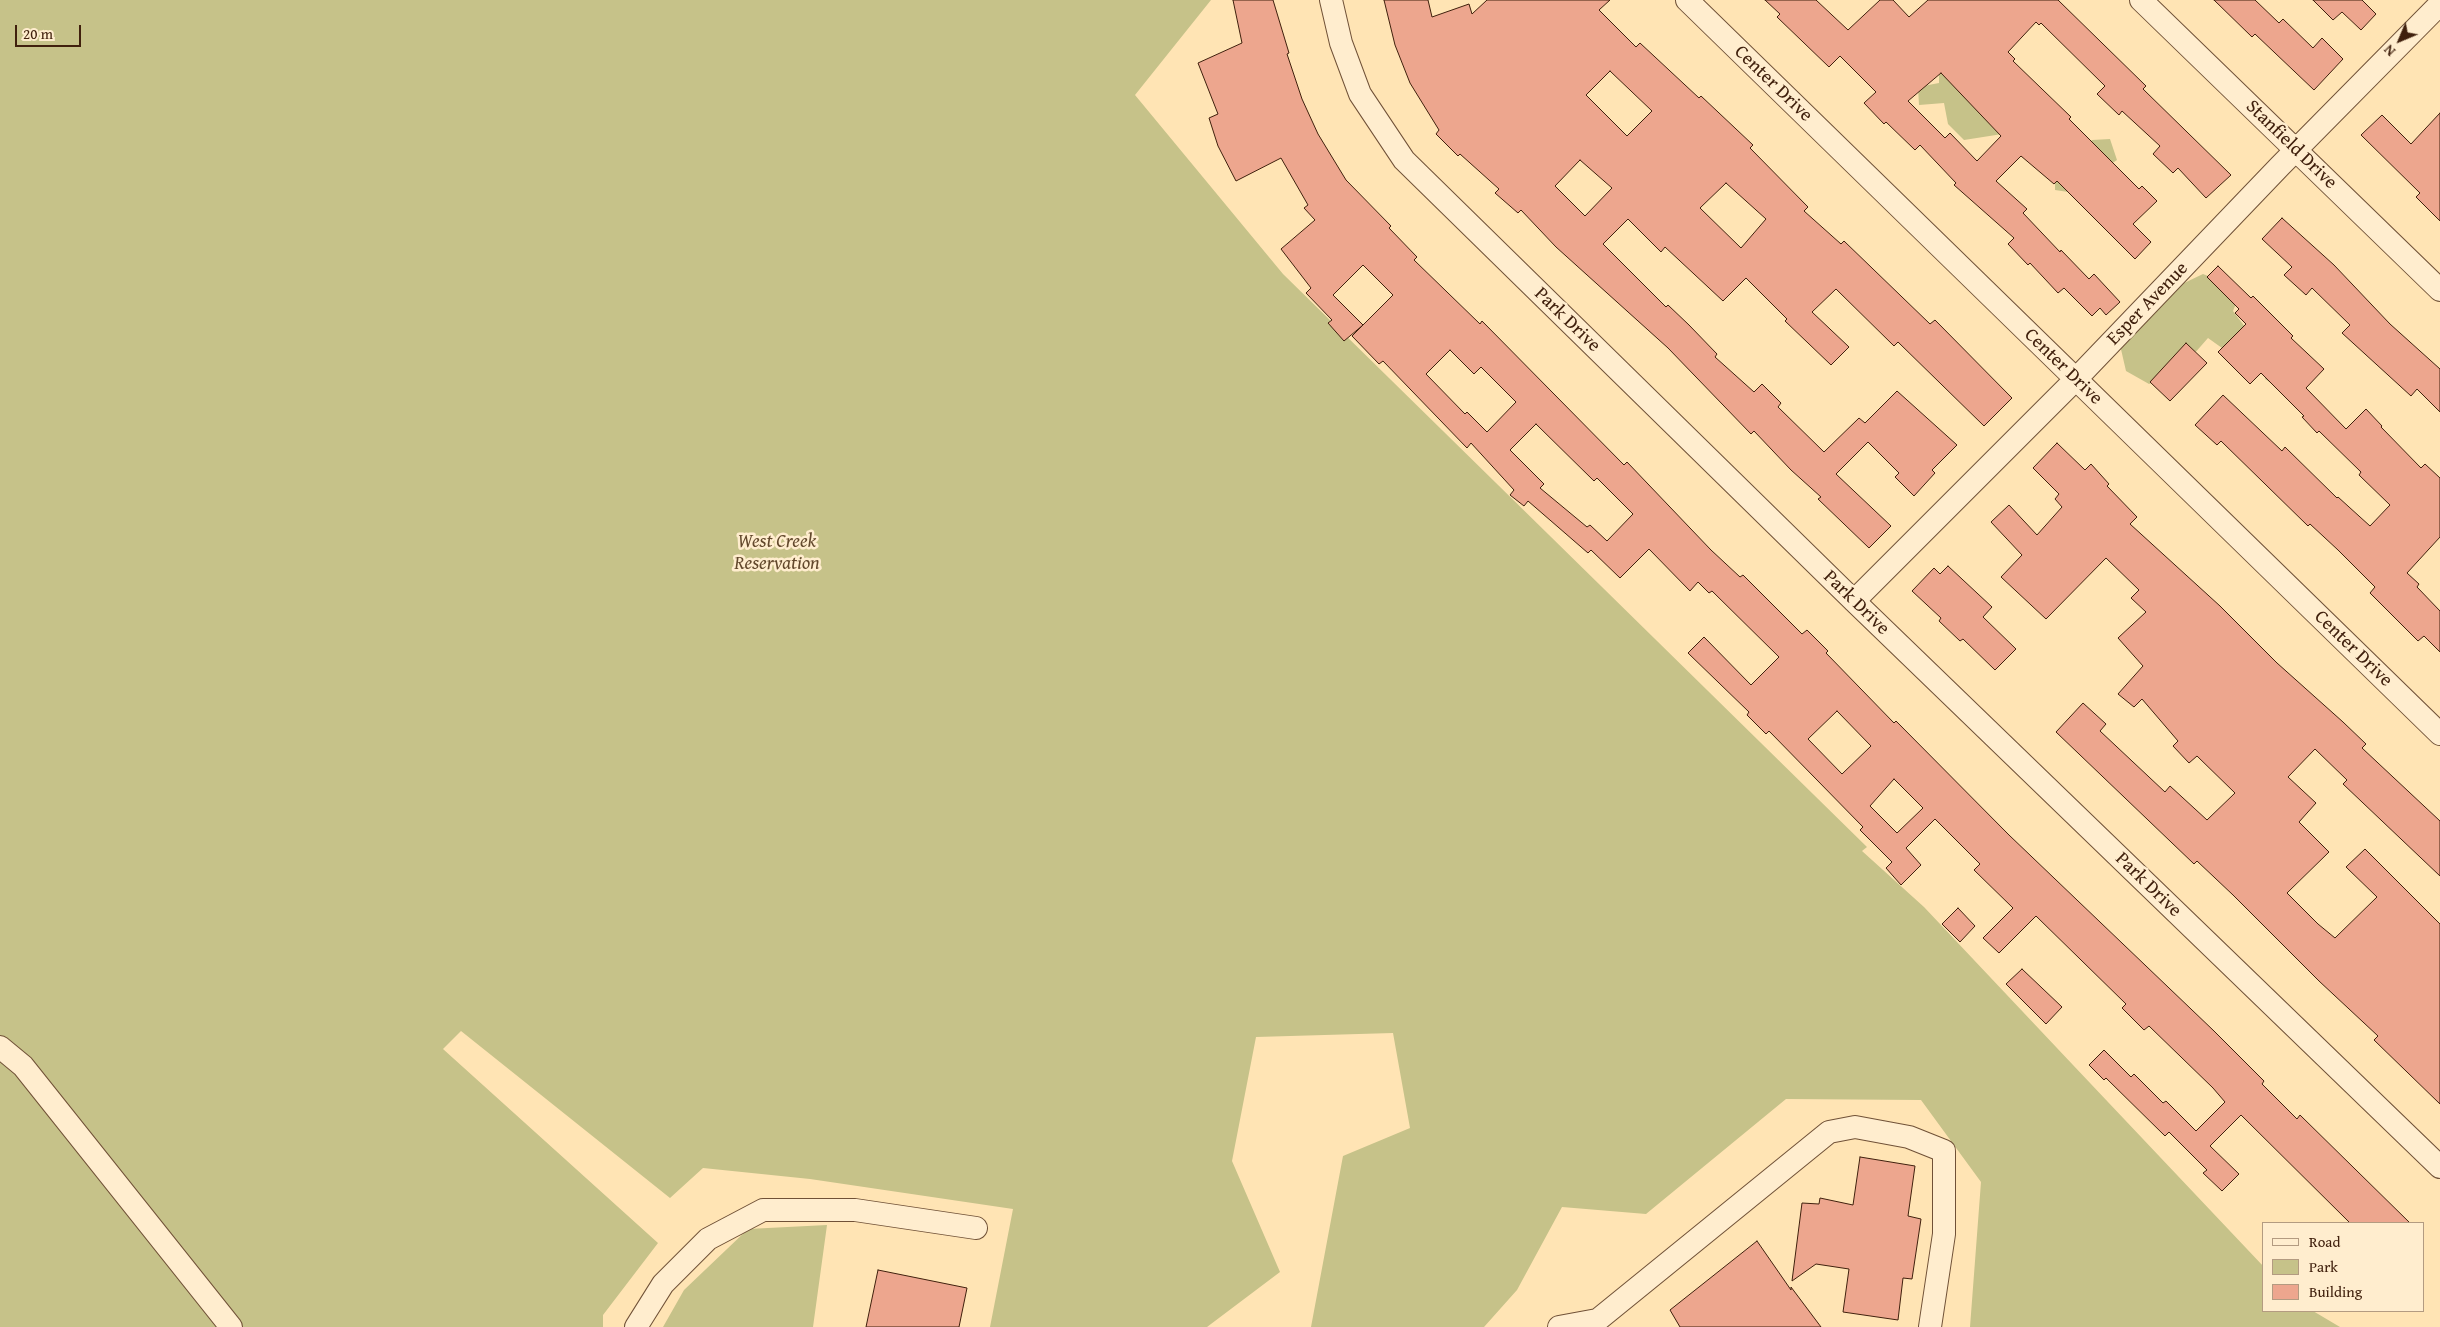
<!DOCTYPE html>
<style>
body{margin:0}
#map{position:relative;width:2440px;height:1327px;overflow:hidden;background:#ffe4b4;font-family:"Gentium Book Plus",serif}
canvas{display:block}
.legend{position:absolute;left:2262px;top:1222px;width:162px;height:90px;box-sizing:border-box;background:#ffedce;border:1px solid #b39b81;margin:0;padding:6px 9px;list-style:none;font-size:15px;color:#40200d}
.legend li{display:flex;align-items:center;gap:10px;height:25px}
.legend b{width:25px;border:1px solid #b39b81}
.north{position:absolute;left:2375px;top:15px;width:50px;height:50px;-webkit-text-stroke:4px #ffedce;paint-order:stroke;rotate:225deg;font-size:14px;font-weight:700;line-height:20px;text-align:center;color:#40200d}
.north::after{content:'';display:block;margin:auto;width:18px;height:22px;background:#40200d;clip-path:polygon(50% 0,100% 100%,50% 72%,0 100%)}
.scale{position:absolute;left:15px;top:25px;width:66px;height:22px;box-sizing:border-box;border:2px solid #40200d;border-top:0;padding-left:6px;font-size:15px;line-height:18px;white-space:nowrap;color:#40200d;-webkit-text-stroke:4px #ffedce;paint-order:stroke}
</style>
<div id="map">
<canvas width="2440" height="1327"></canvas>
<ul class="legend">
<li><b style="height:6px;background:#ffedce"></b>Road</li>
<li><b style="height:14px;background:#c6c289"></b>Park</li>
<li><b style="height:14px;background:#eda68e"></b>Building</li>
</ul>
<div class="north">N</div>
<div class="scale">20 m</div>
</div>
<script>
const c = document.querySelector('canvas').getContext('2d');
c.lineJoin = 'round';
function paint(path, color) {
  c.fillStyle = color;
  c.fill(path, 'evenodd');
}
function shape(rows) {
  const path = new Path2D();
  for (const r of rows) {
    path.moveTo(r[0], r[1]);
    for (let i = 2; i < r.length; i += 2) path.lineTo(r[i], r[i + 1]);
  }
  return path;
}
function stroke(path, color, width, dash) {
  c.strokeStyle = color;
  c.lineWidth = width;
  c.lineCap = dash ? 'butt' : 'round';
  c.setLineDash(dash || []);
  c.stroke(path);
}
function write(font, color, halo, rows, align = 'center') {
  c.font = font + ' "Gentium Book Plus",serif';
  c.lineWidth = 5;
  c.setLineDash([]);
  c.textBaseline = 'middle';
  c.strokeStyle = halo;
  c.fillStyle = color;
  for (const [text, x, y, turn = 0] of rows) {
    c.save();
    c.translate(x, y);
    c.rotate((+turn || 0) * Math.PI / 180);
    c.textAlign = isNaN(turn) ? turn : align;
    if (halo) c.strokeText(text, 0, 0);
    c.fillText(text, 0, 0);
    c.restore();
  }
}
paint(shape([
 [0,0,1211,0,1135,95,1283,274,1867,847,1862,851,1924,907,2073,1065,2264,1267,2264,1311,2313,1311,2340,1327,1970,1327,1981,1182,1921,1100,1786,1099,1646,1214,1562,1207,1517,1290,1484,1327,1311,1327,1343,1156,1410,1128,1393,1033,1256,1037,1232,1161,1280,1272,1207,1327,990,1327,1013,1209,810,1179,703,1168,670,1198,461,1031,443,1049,658,1243,603,1315,603,1327,0,1327],
 [1939,59,2082,157,2092,140,2110,139,2117,160,2096,174,2075,193,2055,190,2055,156,2015,132,1964,140,1948,124,1944,103,1919,105,1918,87,1939,83],
 [2203,274,2230,285,2239,296,2233,311,2248,331,2267,344,2290,346,2300,358,2280,360,2291,375,2293,389,2278,388,2265,379,2266,361,2249,364,2246,348,2232,351,2222,348,2208,338,2179,371,2149,384,2126,371,2120,345,2152,311,2180,285],
 [827,1225,813,1327,663,1327,684,1290,748,1229]
]), '#c6c289');
const building = shape([
 [1233,0,1273,0,1289,53,1287,54,1302,99,1318,134,1346,180,1391,226,1389,228,1417,257,1414,260,1480,324,1482,321,1624,465,1627,462,1711,550,1740,577,1743,575,1802,634,1807,630,1828,651,1826,653,1894,723,1896,721,2009,835,2214,1031,2264,1081,2262,1084,2297,1119,2300,1115,2410,1223,2350,1223,2241,1115,2210,1146,2239,1174,2222,1191,2203,1173,2207,1170,2169,1132,2165,1136,2106,1078,2104,1080,2089,1065,2104,1050,2131,1077,2134,1074,2163,1103,2166,1101,2196,1131,2225,1102,2213,1088,2149,1026,2144,1030,2122,1008,2126,1004,2036,916,1999,953,1983,938,2013,908,1974,870,1980,864,1935,819,1906,848,1921,865,1901,885,1886,868,1892,862,1860,830,1863,827,1769,731,1766,734,1747,715,1749,712,1688,653,1704,637,1751,685,1779,657,1712,591,1709,593,1698,582,1690,591,1649,549,1620,578,1591,550,1588,553,1528,501,1524,506,1510,495,1514,490,1471,443,1467,448,1383,361,1379,364,1352,336,1393,295,1363,265,1333,295,1363,325,1344,341,1328,323,1332,320,1306,293,1311,288,1281,249,1315,220,1304,208,1308,205,1281,158,1236,181,1218,146,1209,118,1218,114,1198,63,1242,43,1233,0],
 [1450,350,1474,374,1481,367,1516,402,1487,432,1467,412,1465,414,1426,374,1450,350],
 [1536,424,1594,481,1597,478,1633,514,1607,541,1590,525,1587,527,1540,488,1544,484,1510,450,1536,424],
 [1837,711,1871,746,1842,774,1808,739,1837,711],
 [1894,779,1923,808,1897,833,1870,806,1894,779],
 [1384,0,1428,0,1432,17,1469,4,1472,14,1487,0,1610,0,1599,10,1636,47,1640,43,1699,98,1701,96,1753,145,1750,148,1808,207,1804,211,1841,244,1844,241,1930,324,1935,320,2012,398,1984,426,1898,342,1894,346,1836,289,1812,312,1849,347,1831,365,1785,321,1787,319,1746,278,1723,301,1665,247,1661,252,1628,219,1603,244,1666,307,1668,305,1689,325,1717,354,1715,357,1754,392,1762,384,1781,403,1778,407,1824,452,1859,418,1865,423,1897,391,1957,445,1932,470,1935,473,1914,496,1895,477,1899,473,1868,442,1836,474,1891,526,1869,548,1818,499,1821,497,1791,470,1754,431,1751,434,1668,348,1556,247,1521,210,1518,213,1495,193,1499,189,1460,154,1458,156,1436,134,1439,130,1410,83,1395,45,1384,0],
 [1610,71,1652,111,1627,136,1586,95,1610,71],
 [1580,160,1612,188,1585,216,1555,186,1580,160],
 [1726,183,1766,219,1741,248,1700,208,1726,183],
 [1765,0,1816,0,1848,30,1880,0,1893,0,1909,17,1928,0,2058,0,2146,86,2143,89,2231,175,2206,198,2178,168,2173,173,2153,154,2160,146,2122,111,2119,115,2097,94,2105,86,2041,23,2039,25,2036,22,2008,52,2015,59,2013,61,2071,117,2069,119,2139,189,2142,186,2157,201,2133,224,2151,242,2135,259,2057,181,2054,184,2021,156,1996,181,2027,209,2023,213,2060,252,2061,250,2089,279,2094,274,2120,302,2106,315,2100,308,2092,316,2064,288,2058,293,2030,263,2028,265,2008,244,2014,238,1954,185,1956,183,1920,145,1915,150,1886,122,1884,124,1864,103,1876,92,1840,56,1829,67,1777,17,1780,14,1765,0],
 [1941,73,2001,136,1977,161,1950,133,1945,138,1908,101,1941,73],
 [2214,0,2255,0,2279,23,2283,19,2313,48,2322,38,2343,59,2314,90,2255,34,2252,37,2214,0],
 [2313,0,2362,0,2376,14,2361,30,2342,12,2333,20,2313,0],
 [2440,113,2440,221,2416,197,2420,193,2361,135,2382,115,2411,144,2440,113],
 [2282,218,2334,265,2390,324,2440,369,2440,412,2417,389,2411,396,2342,333,2350,325,2312,288,2306,295,2284,275,2292,267,2262,239,2282,218],
 [2218,266,2251,298,2253,296,2293,336,2291,338,2324,369,2306,388,2346,429,2366,409,2382,426,2381,427,2421,468,2425,464,2440,478,2440,537,2407,573,2419,584,2417,587,2440,611,2440,652,2424,636,2418,641,2370,593,2375,587,2338,550,2310,524,2308,526,2221,441,2217,445,2195,425,2223,395,2282,451,2285,447,2337,498,2338,497,2370,526,2390,505,2359,475,2361,472,2319,431,2317,433,2302,417,2304,416,2261,373,2250,384,2218,352,2246,324,2235,313,2239,309,2207,277,2218,266],
 [2186,343,2207,363,2170,401,2150,382,2186,343],
 [2057,443,2085,470,2091,464,2109,484,2107,486,2137,517,2130,524,2220,606,2277,663,2343,722,2366,744,2362,748,2440,821,2440,876,2343,784,2347,780,2315,749,2288,777,2316,803,2299,822,2329,852,2287,893,2318,924,2335,938,2377,897,2346,867,2365,849,2440,924,2440,1104,2374,1040,2378,1036,2319,981,2233,895,2197,861,2194,864,2056,732,2083,703,2106,724,2100,731,2165,792,2170,786,2207,820,2235,793,2197,756,2189,763,2173,746,2178,741,2142,699,2134,707,2118,694,2143,666,2118,638,2146,612,2131,598,2139,590,2106,558,2046,619,2001,577,2022,555,1991,522,2009,505,2037,535,2062,507,2055,499,2059,494,2033,468,2057,443],
 [1948,566,1992,607,1983,617,2016,649,1995,670,1963,639,1960,641,1939,621,1941,618,1912,591,1934,568,1940,574,1948,566],
 [1958,908,1975,926,1960,942,1942,924,1958,908],
 [2022,969,2062,1007,2046,1024,2006,984,2022,969],
 [1860,1157,1915,1166,1908,1216,1921,1219,1912,1279,1903,1278,1898,1320,1843,1312,1849,1269,1816,1264,1792,1281,1802,1203,1819,1204,1820,1198,1853,1205,1860,1157],
 [1757,1241,1791,1290,1791,1287,1821,1327,1680,1327,1670,1310,1757,1241],
 [878,1270,967,1288,959,1327,866,1327,878,1270]
]);
paint(building, '#eda68e');
stroke(building, '#40200d', 1);
const minor = shape([
 [1331,0,1341,43,1360,94,1404,160,1854,601,2440,1167],
 [1687,0,2440,734],
 [2141,0,2440,290],
 [1854,601,2076,379,2280,166,2440,4],
 [0,1047,23,1066,231,1327],
 [636,1327,663,1284,708,1239,763,1210,855,1210,976,1228],
 [1559,1327,1597,1320],
 [1589,1327,1829,1132,1855,1127,1909,1137,1944,1151,1944,1234,1930,1327]
]);
stroke(minor, '#705137', 24);
stroke(minor, '#ffedce', 22);
write('19px', '#40200d', '#ffedce', [
 ["Center Drive",1773,84,44],
 ["Stanfield Drive",2291,145,44],
 ["Esper Avenue",2148,304,-46],
 ["Park Drive",1567,320,44],
 ["Center Drive",2063,367,44],
 ["Park Drive",1856,603,44],
 ["Center Drive",2353,649,44],
 ["Park Drive",2148,885,44]
]);
write('italic 19px', '#62482c', '#ffedce', [
 ["West Creek",777,542],
 ["Reservation",777,564]
]);
</script>
